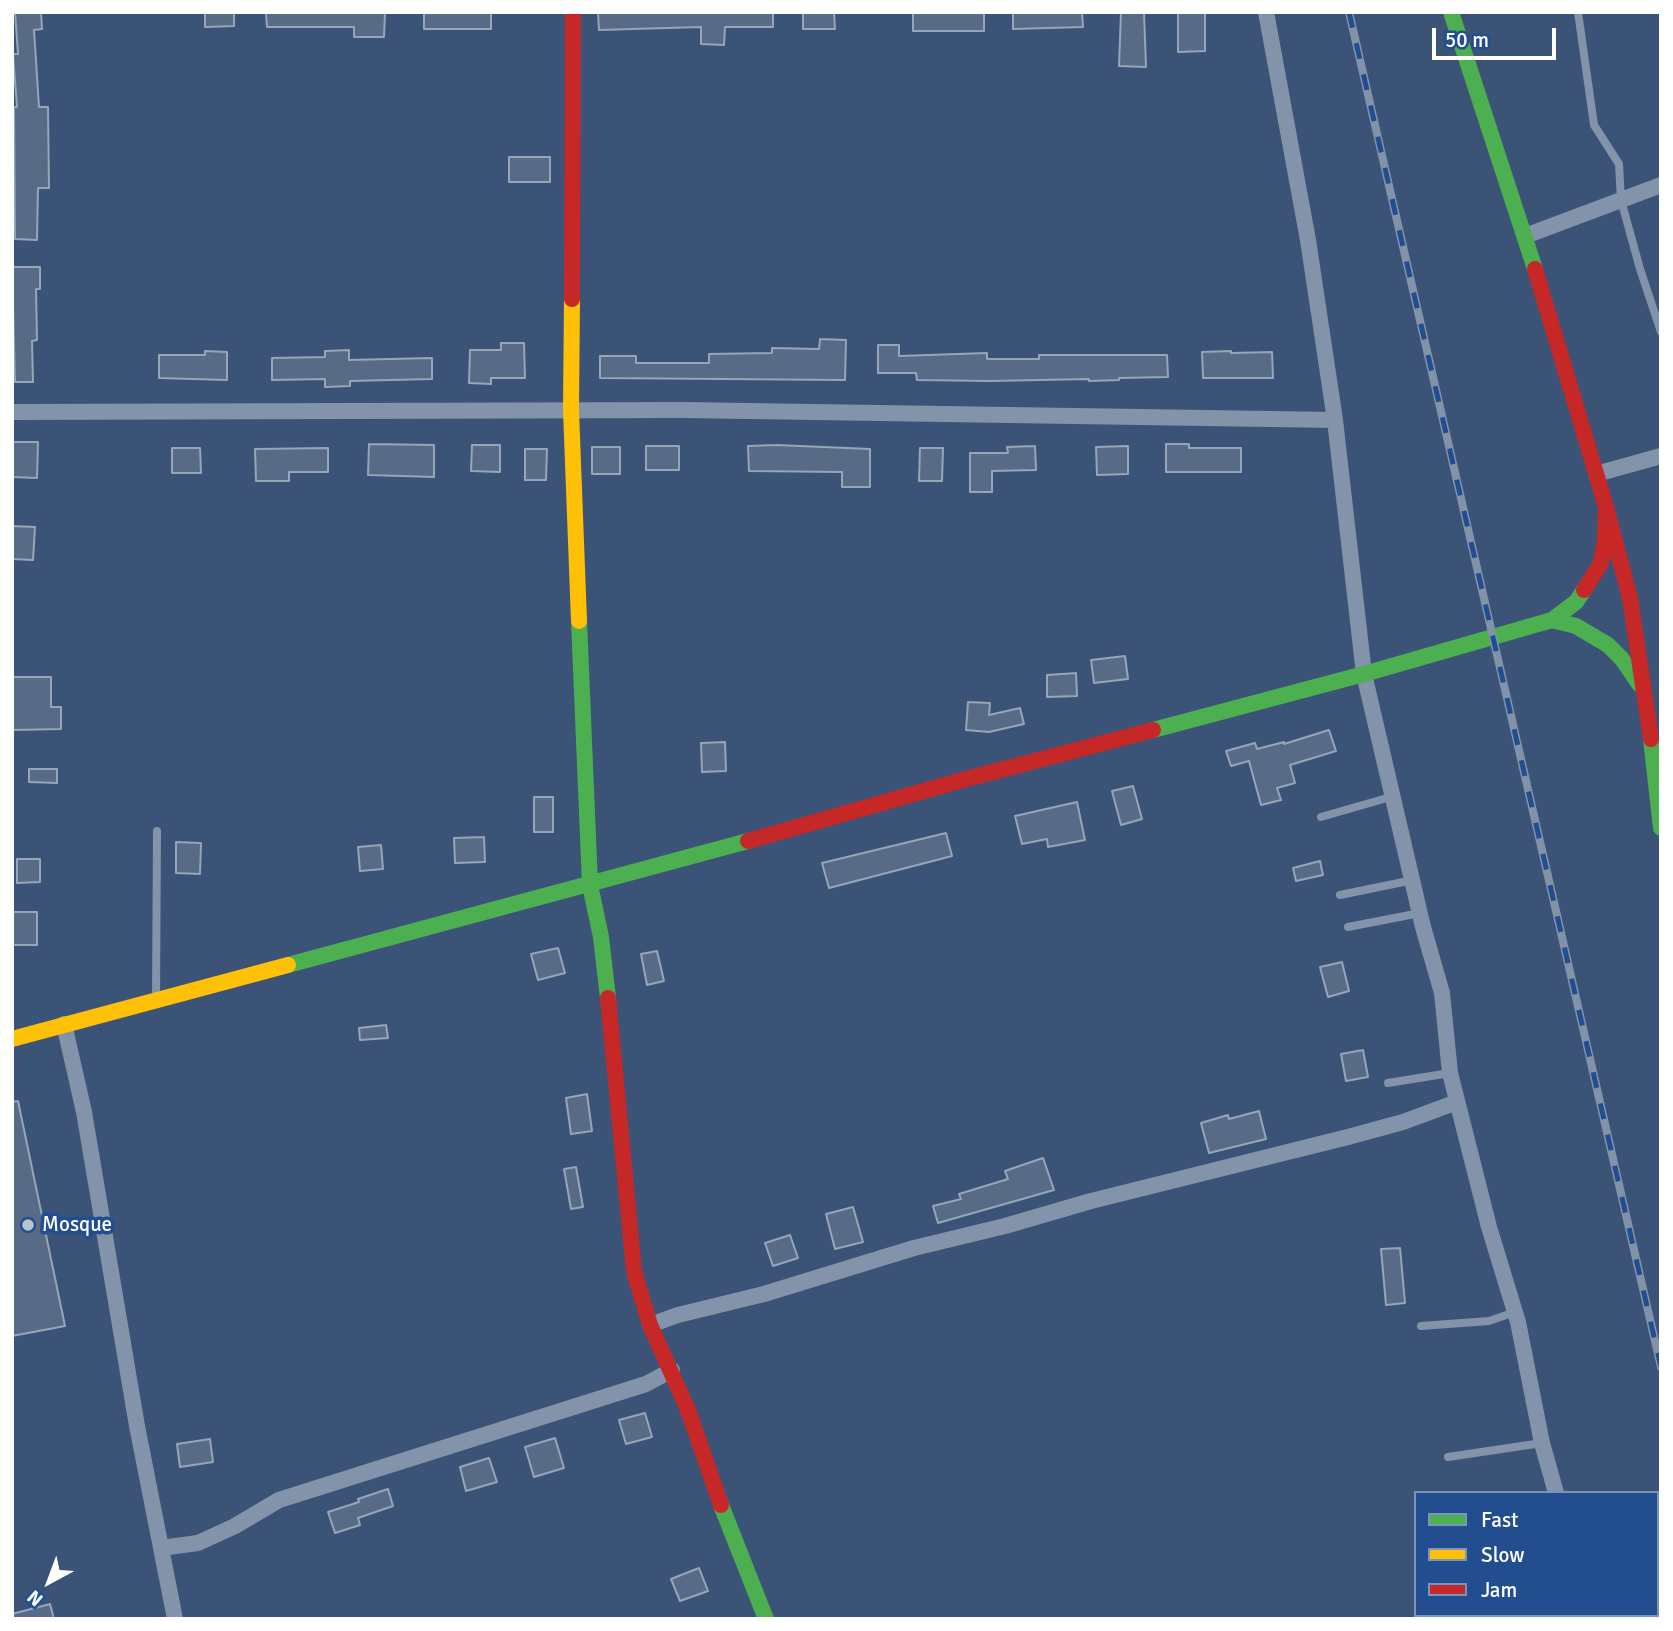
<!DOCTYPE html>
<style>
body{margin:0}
#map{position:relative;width:1673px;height:1631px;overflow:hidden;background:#3b5377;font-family:Signika,sans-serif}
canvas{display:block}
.frame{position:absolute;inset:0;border:14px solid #fff;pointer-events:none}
.legend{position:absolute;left:1414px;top:1491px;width:245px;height:126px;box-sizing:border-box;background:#224e90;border:2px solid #7a95bc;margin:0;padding:9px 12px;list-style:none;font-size:21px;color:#fff}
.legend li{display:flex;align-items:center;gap:14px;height:35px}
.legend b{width:35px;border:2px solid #7a95bc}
.north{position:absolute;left:14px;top:1547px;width:70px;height:70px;-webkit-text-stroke:5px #224e90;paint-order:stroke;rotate:221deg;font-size:19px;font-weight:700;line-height:28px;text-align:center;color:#fff}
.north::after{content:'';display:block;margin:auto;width:24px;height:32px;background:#fff;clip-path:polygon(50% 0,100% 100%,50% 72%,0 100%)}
.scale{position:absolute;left:1432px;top:28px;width:124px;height:32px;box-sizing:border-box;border:4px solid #fff;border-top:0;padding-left:9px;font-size:21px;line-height:24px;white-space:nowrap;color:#fff;-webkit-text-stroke:5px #224e90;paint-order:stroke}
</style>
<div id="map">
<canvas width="1673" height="1631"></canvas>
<div class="frame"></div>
<ul class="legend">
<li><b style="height:9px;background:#4caf50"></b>Fast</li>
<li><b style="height:9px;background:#ffc107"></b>Slow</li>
<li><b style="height:9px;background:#c62828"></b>Jam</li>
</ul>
<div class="north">N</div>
<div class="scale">50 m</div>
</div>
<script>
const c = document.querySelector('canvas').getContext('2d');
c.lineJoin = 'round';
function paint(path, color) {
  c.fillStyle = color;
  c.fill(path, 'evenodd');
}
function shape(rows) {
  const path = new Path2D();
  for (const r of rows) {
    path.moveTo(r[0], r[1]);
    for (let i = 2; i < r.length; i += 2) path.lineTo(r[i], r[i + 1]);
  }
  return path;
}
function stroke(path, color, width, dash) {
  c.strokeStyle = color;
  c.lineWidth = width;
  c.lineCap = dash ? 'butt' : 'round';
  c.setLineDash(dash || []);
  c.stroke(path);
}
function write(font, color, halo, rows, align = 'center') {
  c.font = font + ' Signika,sans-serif';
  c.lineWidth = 7;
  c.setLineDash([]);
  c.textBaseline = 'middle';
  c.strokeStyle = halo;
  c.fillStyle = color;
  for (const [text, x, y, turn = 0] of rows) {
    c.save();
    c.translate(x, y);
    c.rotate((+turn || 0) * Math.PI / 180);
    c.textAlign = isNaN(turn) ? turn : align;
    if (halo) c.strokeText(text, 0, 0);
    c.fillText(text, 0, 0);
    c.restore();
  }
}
const building = shape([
 [15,12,41,12,42,29,34,30,39,107,48,107,49,188,38,188,37,240,15,239,14,107,17,107,13,54,18,54,15,12],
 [205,12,234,12,234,26,205,27,205,12],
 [385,12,384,37,354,37,354,27,267,27,266,13,385,12],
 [424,12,491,12,491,29,424,29,424,12],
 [598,12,773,12,773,27,725,27,724,45,701,44,701,27,599,30,598,12],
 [803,12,834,12,835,29,803,29,803,12],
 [913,12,984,12,984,31,913,31,913,12],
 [1013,12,1082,12,1083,27,1013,29,1013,12],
 [1121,12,1144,12,1146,67,1119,66,1121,12],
 [1178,12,1205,12,1205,51,1178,52,1178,12],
 [509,157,550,157,550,182,509,182,509,157],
 [12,267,40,267,40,289,36,289,37,340,32,341,33,382,15,382,12,267],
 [820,339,846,340,845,380,600,378,600,356,636,356,636,363,709,363,709,354,772,353,772,348,819,349,820,339],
 [501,343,524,343,525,378,491,378,491,384,469,383,470,350,501,350,501,343],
 [878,345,899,345,899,356,987,353,987,359,1039,359,1039,355,1167,355,1168,377,1119,378,1119,380,1089,381,1089,379,990,381,917,380,916,373,878,373,878,345],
 [349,350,349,360,432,358,432,379,350,381,350,386,325,387,325,379,272,380,272,358,325,357,325,351,349,350],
 [205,351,227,352,227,380,159,378,159,355,205,355,205,351],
 [1231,351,1231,353,1272,352,1273,378,1203,378,1202,352,1231,351],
 [13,442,38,442,37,478,12,477,13,442],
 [369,444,434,445,434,477,368,475,369,444],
 [1166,444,1189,444,1189,448,1241,448,1241,472,1166,472,1166,444],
 [472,445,500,445,500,472,471,471,472,445],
 [777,445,870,449,870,487,842,487,842,472,749,471,748,446,777,445],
 [646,446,679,446,679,470,646,470,646,446],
 [1035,446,1036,470,992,471,992,492,970,492,970,453,1008,453,1007,447,1035,446],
 [1128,446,1128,474,1097,475,1096,447,1128,446],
 [592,447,620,447,620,474,592,474,592,447],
 [172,448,200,448,201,473,172,473,172,448],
 [328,448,328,472,289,472,289,481,256,481,255,449,328,448],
 [920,448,943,448,942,481,919,481,920,448],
 [525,449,547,449,546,480,525,480,525,449],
 [12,526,35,527,33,560,12,559,12,526],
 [1125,656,1128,679,1094,683,1091,660,1125,656],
 [1076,673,1077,696,1047,697,1047,675,1076,673],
 [12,677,51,677,51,707,61,707,61,729,13,730,12,677],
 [968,702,990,703,989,715,1020,708,1024,724,989,732,966,730,968,702],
 [1329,730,1336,751,1290,765,1295,783,1277,788,1281,800,1261,805,1249,761,1231,766,1226,751,1255,743,1257,749,1284,742,1284,744,1329,730],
 [725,742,726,771,702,772,701,743,725,742],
 [29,769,57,769,57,783,29,782,29,769],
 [1133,786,1142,819,1121,825,1112,791,1133,786],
 [534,797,553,797,553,832,534,832,534,797],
 [1077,802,1085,840,1048,847,1047,839,1022,844,1015,816,1077,802],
 [946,833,952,856,829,888,822,863,946,833],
 [484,837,485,862,455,863,454,838,484,837],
 [176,842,201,843,200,874,176,873,176,842],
 [381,845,383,869,360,871,358,847,381,845],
 [17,859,40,859,40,882,17,883,17,859],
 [1320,861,1323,875,1296,881,1293,868,1320,861],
 [12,912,37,912,37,945,12,945,12,912],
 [558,948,565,973,538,980,531,954,558,948],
 [657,951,664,981,647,985,641,954,657,951],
 [1342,962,1349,991,1328,997,1320,967,1342,962],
 [386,1025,388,1038,360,1040,359,1028,386,1025],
 [1363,1050,1368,1077,1346,1081,1341,1054,1363,1050],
 [587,1094,592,1131,571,1134,566,1098,587,1094],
 [18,1101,65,1326,12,1336,12,1102,18,1101],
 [1259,1111,1266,1139,1209,1153,1201,1123,1228,1115,1229,1119,1259,1111],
 [1043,1158,1054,1190,938,1223,933,1206,961,1199,959,1194,1008,1179,1005,1171,1043,1158],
 [576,1167,583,1207,571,1209,564,1169,576,1167],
 [853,1207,863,1242,835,1249,826,1214,853,1207],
 [790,1235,798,1258,773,1266,765,1243,790,1235],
 [1400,1248,1405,1303,1386,1305,1381,1249,1400,1248],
 [645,1413,652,1437,626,1444,619,1420,645,1413],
 [555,1438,564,1468,534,1477,525,1447,555,1438],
 [210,1439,213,1462,180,1467,177,1444,210,1439],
 [489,1458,497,1482,466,1491,460,1467,489,1458],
 [388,1489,393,1506,358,1518,360,1525,335,1533,328,1512,359,1502,358,1499,388,1489],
 [699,1568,708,1591,680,1601,671,1579,699,1568],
 [50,1604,54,1619,12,1619,12,1614,50,1604]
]);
paint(building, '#576b87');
stroke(building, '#97a5b8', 2);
stroke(shape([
 [1578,12,1594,125,1619,164,1621,200,1640,269,1661,332],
 [1321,817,1394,796],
 [1340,895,1413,880],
 [1348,927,1420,913],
 [156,999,157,831],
 [1388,1083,1450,1073],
 [1421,1326,1489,1321,1515,1312],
 [1448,1457,1542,1443]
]), '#8394aa', 8);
stroke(shape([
 [1266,12,1308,240,1335,420,1364,674,1423,927,1442,993,1450,1073,1489,1227,1518,1322,1542,1443,1556,1493],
 [1525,236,1661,185],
 [12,412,683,410,1335,420],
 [1596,474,1661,456],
 [64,1024,84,1112,137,1426,175,1619],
 [650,1325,678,1315,764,1294,914,1248,1005,1226,1091,1201,1348,1137,1403,1122,1457,1102],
 [161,1548,198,1543,235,1526,279,1500,646,1384,672,1370],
 [1592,1615,1593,1619],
 [1476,1619,1485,1615]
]), '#8394aa', 16);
stroke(shape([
 [1451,12,1535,269],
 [1552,620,1576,626,1608,645,1622,659,1639,684],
 [579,621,590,885,601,937,608,998],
 [1153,730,1364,674,1552,620,1576,602,1584,590],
 [1651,739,1661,828],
 [288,965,748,841],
 [721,1505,766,1619]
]), '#4caf50', 16);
stroke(shape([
 [572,299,571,410,579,621],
 [12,1039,288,965]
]), '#ffc107', 16);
stroke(shape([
 [1535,269,1606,507,1630,598,1651,739],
 [572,299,573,12],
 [1584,590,1601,563,1605,540,1606,507],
 [748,841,966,779,1153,730],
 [608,998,634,1271,650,1325,688,1410,721,1505]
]), '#c62828', 16);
const rail = shape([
 [1349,12,1661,1367]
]);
stroke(rail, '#8293a9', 8);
stroke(rail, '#224e90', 5, [16]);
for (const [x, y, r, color] of [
 [28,1225,7,"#bac3cf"]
]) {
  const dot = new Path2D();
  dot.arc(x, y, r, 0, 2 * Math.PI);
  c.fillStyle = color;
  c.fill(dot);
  stroke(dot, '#224e90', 2.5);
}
write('21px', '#fff', '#224e90', [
 ["Mosque",42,1225]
], 'left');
</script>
